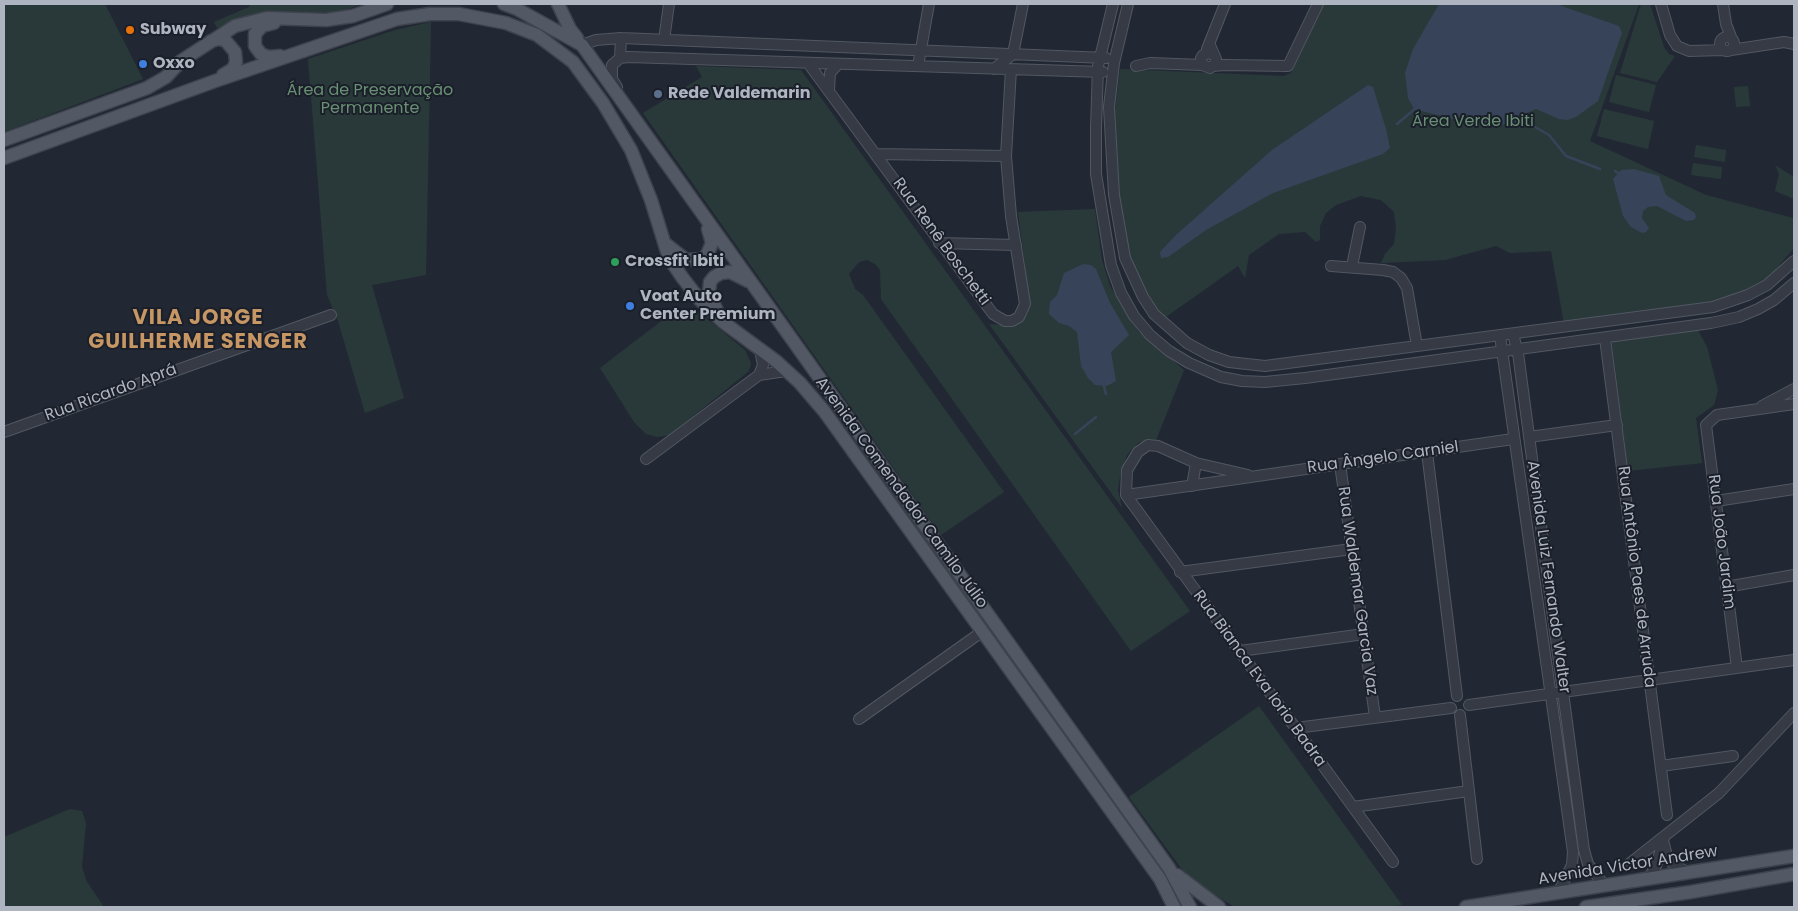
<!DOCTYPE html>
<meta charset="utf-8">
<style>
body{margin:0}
#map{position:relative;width:1798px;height:911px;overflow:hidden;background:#212833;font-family:Poppins,sans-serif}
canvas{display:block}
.frame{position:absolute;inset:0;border:5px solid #afb4c1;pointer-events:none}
</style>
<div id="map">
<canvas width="1798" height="911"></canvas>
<div class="frame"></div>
</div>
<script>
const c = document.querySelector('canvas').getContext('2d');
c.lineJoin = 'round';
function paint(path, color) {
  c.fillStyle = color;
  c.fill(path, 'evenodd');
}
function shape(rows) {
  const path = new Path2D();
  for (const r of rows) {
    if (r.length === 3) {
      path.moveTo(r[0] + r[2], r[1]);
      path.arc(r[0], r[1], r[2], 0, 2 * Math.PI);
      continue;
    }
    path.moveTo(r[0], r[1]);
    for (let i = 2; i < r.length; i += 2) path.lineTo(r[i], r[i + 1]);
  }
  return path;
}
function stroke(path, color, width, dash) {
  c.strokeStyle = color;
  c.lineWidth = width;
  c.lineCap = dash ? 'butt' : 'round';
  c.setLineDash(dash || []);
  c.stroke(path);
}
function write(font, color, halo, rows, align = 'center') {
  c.font = font + ' Poppins,sans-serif';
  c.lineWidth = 4;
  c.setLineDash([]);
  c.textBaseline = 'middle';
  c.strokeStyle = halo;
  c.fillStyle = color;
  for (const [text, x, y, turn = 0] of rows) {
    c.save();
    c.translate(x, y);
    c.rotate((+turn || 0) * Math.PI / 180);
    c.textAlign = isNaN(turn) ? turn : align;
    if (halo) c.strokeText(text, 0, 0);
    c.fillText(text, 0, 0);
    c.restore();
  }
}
paint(shape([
 [4,4,105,4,143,79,4,132],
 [250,4,362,4,340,12,278,13,233,21,217,28,214,22,249,7],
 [1324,4,1639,4,1590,141,1706,195,1793,218,1794,248,1766,281,1733,298,1692,306,1564,324,1551,251,1510,253,1496,246,1445,260,1381,263,1385,254,1394,244,1396,229,1394,212,1381,200,1361,196,1336,205,1326,213,1320,226,1320,240,1316,242,1305,232,1279,234,1249,255,1245,278,1238,266,1163,319,1146,297,1148,295,1145,296,1132,268,1120,204,1115,111,1120,69,1284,76,1291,73],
 [1641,4,1650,4,1664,47,1669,54,1675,56,1657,82,1620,73],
 [431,22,426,275,372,285,404,398,365,413,338,321,327,295,308,59,395,30],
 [696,66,801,70,1190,611,1131,651,881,299,880,270,875,264,867,260,859,262,849,274,855,289,863,295,1004,492,941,535,643,113,702,77],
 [1616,75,1656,85,1649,112,1609,102],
 [1748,86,1750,106,1736,107,1734,87],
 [1604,109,1654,121,1648,149,1597,136],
 [1696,145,1726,150,1725,162,1694,157],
 [1693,163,1722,167,1721,179,1691,175],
 [1775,165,1794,177,1794,199,1775,191,1779,174],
 [1095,209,1102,260,1110,286,1138,331,1184,370,1156,440,1150,439,1138,443,1127,455,1120,477,1118,490,1122,508,989,324,1011,326,1019,323,1027,314,1030,306,1018,212],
 [677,309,695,309,745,350,751,363,749,371,670,435,657,437,646,434,634,422,600,368],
 [1698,330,1707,347,1718,390,1714,405,1696,418,1702,463,1628,471,1612,342],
 [1259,706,1402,905,1385,907,1235,907,1196,884,1181,868,1129,797],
 [70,809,82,811,86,823,82,867,87,882,104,907,4,907,4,837]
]), '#29393a');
paint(shape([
 [1439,4,1556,4,1619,26,1622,33,1598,101,1576,117,1568,120,1559,119,1536,109,1527,113,1524,121,1516,124,1473,126,1460,121,1414,109,1408,98,1405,73,1413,49],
 [1368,85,1373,87,1386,129,1390,148,1383,154,1273,193,1206,230,1168,257,1161,258,1160,252,1176,235,1272,150],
 [1634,169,1659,176,1666,195,1695,213,1696,217,1694,220,1686,221,1657,206,1648,207,1643,211,1642,218,1649,228,1646,232,1642,233,1631,227,1623,216,1613,179,1621,170],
 [1083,264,1091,265,1096,269,1110,303,1129,335,1111,352,1116,381,1107,386,1095,385,1088,378,1081,366,1077,332,1069,326,1059,323,1049,314,1050,302,1057,295,1064,273]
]), '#374359');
stroke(shape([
 [1521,119,1549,135,1566,156,1600,169],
 [1397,124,1417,107],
 [1615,171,1621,175],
 [1103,383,1106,394],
 [1075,434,1096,417]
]), '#374359', 2.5);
const minor = shape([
 [1113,4,1098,66,1096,128,1096,174,1111,265,1121,293,1134,316,1150,335,1169,351,1189,363,1221,377,1242,381,1265,382,1305,378,1711,323,1739,317,1758,309,1774,300,1794,283],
 [1128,4,1114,63,1109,107,1114,195,1125,258,1143,297,1154,314,1187,343,1209,355,1229,362,1265,366,1713,307,1748,295,1767,285,1794,261],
 [1661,4,1670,35,1677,46,1689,51,1723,50],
 [1723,4,1726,24,1731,37],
 [1727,44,7],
 [664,40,669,4],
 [582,45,596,40,621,38,1106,58],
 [1210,45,1216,59,1216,63,1210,68,1202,65,1201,58,1203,55,1211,53,1214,55],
 [1207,49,1225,4],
 [1731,50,1784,42,1794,44],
 [620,58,621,38],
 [808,63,993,314,1005,321,1012,321,1019,317,1025,304,1011,216,1006,156,1011,69],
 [918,66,929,4],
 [1136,66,1150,63,1202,65],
 [1213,66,1224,65,1288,66,1318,4],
 [994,69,1013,54,1023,4],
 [617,87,612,79,612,65,620,58,628,57,1103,72],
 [829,90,830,73,838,64],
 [877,154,1006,156],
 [939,243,1016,245],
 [1331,266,1383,270,1393,272,1401,278,1407,288,1417,346],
 [1352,266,1360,227],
 [1513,334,1518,353,1584,850,1588,864,1604,885],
 [1500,336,1573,852,1572,865,1558,893],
 [1605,338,1667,815],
 [759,375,763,365,760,350],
 [1762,406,1794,389],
 [4,432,331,315],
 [1529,437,1617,425],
 [1427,452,1457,696],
 [646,459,759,375,786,371],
 [1340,464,1375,717],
 [1192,486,1196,463],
 [1126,495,1393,862],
 [1126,495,1513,439],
 [1126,495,1127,470,1138,452,1148,445,1158,446,1196,463,1248,475],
 [1716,501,1794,489],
 [1180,572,1352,549],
 [1726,587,1794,575],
 [1240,651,1364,634],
 [1737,668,1706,425,1717,415,1794,404],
 [1469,705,1794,660],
 [1460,715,1477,859],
 [859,719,983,631],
 [1296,728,1451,708],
 [1661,766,1733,756],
 [1353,807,1469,791],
 [1664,844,1667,856,1671,862,1686,872],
 [1629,864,1719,793,1794,713],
 [1648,879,1656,866,1664,838]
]);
const major = shape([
 [504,4,517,9,582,45,1169,868,1190,907],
 [558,4,570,29,577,38],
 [274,23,262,26,255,34,255,46,261,54,269,57,280,56],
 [211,41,218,39,225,40,235,52,236,62,233,69,223,75],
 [4,140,147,88,166,77,181,61,235,26,267,18,326,20,353,16,387,4],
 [4,158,215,81,397,19,430,14,459,14,506,23,537,35,573,62,603,103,631,150,651,200,669,258,682,277,699,299,723,322,776,361,800,383,824,411,1160,879,1174,907],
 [667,245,686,260,702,259,707,255,712,243,708,229],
 [718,313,709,293,710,282,714,277,721,273,730,272,748,281],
 [1177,875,1219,907],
 [1466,907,1794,856],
 [1586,907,1691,892,1794,874]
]);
stroke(minor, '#525762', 12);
stroke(major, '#3e434e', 15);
stroke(minor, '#353a44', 10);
stroke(major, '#525964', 12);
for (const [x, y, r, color] of [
 [130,30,5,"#e8710a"],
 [143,64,5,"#3f7fe0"],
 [658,94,5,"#5c6f8a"],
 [615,262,5,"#2e9e5b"],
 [630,306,5,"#3f7fe0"]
]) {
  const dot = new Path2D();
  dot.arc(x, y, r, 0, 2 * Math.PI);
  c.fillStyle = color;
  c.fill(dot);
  stroke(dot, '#1a1f29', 2);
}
write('bold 16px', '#afb4c1', '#1a1f29', [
 ["Subway",140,30],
 ["Oxxo",153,64],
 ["Rede Valdemarin",668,94],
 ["Crossfit Ibiti",625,262],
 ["Voat Auto",640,297],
 ["Center Premium",640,315]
], 'left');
write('16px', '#698f74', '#1a1f29', [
 ["Área de Preservação",370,91],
 ["Permanente",370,109],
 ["Área Verde Ibiti",1473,122]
]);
write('16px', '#afb4c1', '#1a1f29', [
 ["Rua Renê Boschetti",941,242,54],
 ["Rua Ricardo Aprá",111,393,-20],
 ["Rua Ângelo Carniel",1383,458,-8],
 ["Avenida Comendador Camilo Júlio",901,493,54],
 ["Rua João Jardim",1721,542,83],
 ["Avenida Luiz Fernando Walter",1548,577,82],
 ["Rua Antônio Paes de Arruda",1636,577,83],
 ["Rua Waldemar Garcia Vaz",1357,591,82],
 ["Rua Bianca Eva Iorio Badra",1259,679,54],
 ["Avenida Victor Andrew",1628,866,-9]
]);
c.letterSpacing = '1px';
write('bold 21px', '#c69665', '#1a1f29', [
 ["VILA JORGE",198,319],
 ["GUILHERME SENGER",198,343]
]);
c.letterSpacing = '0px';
</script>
